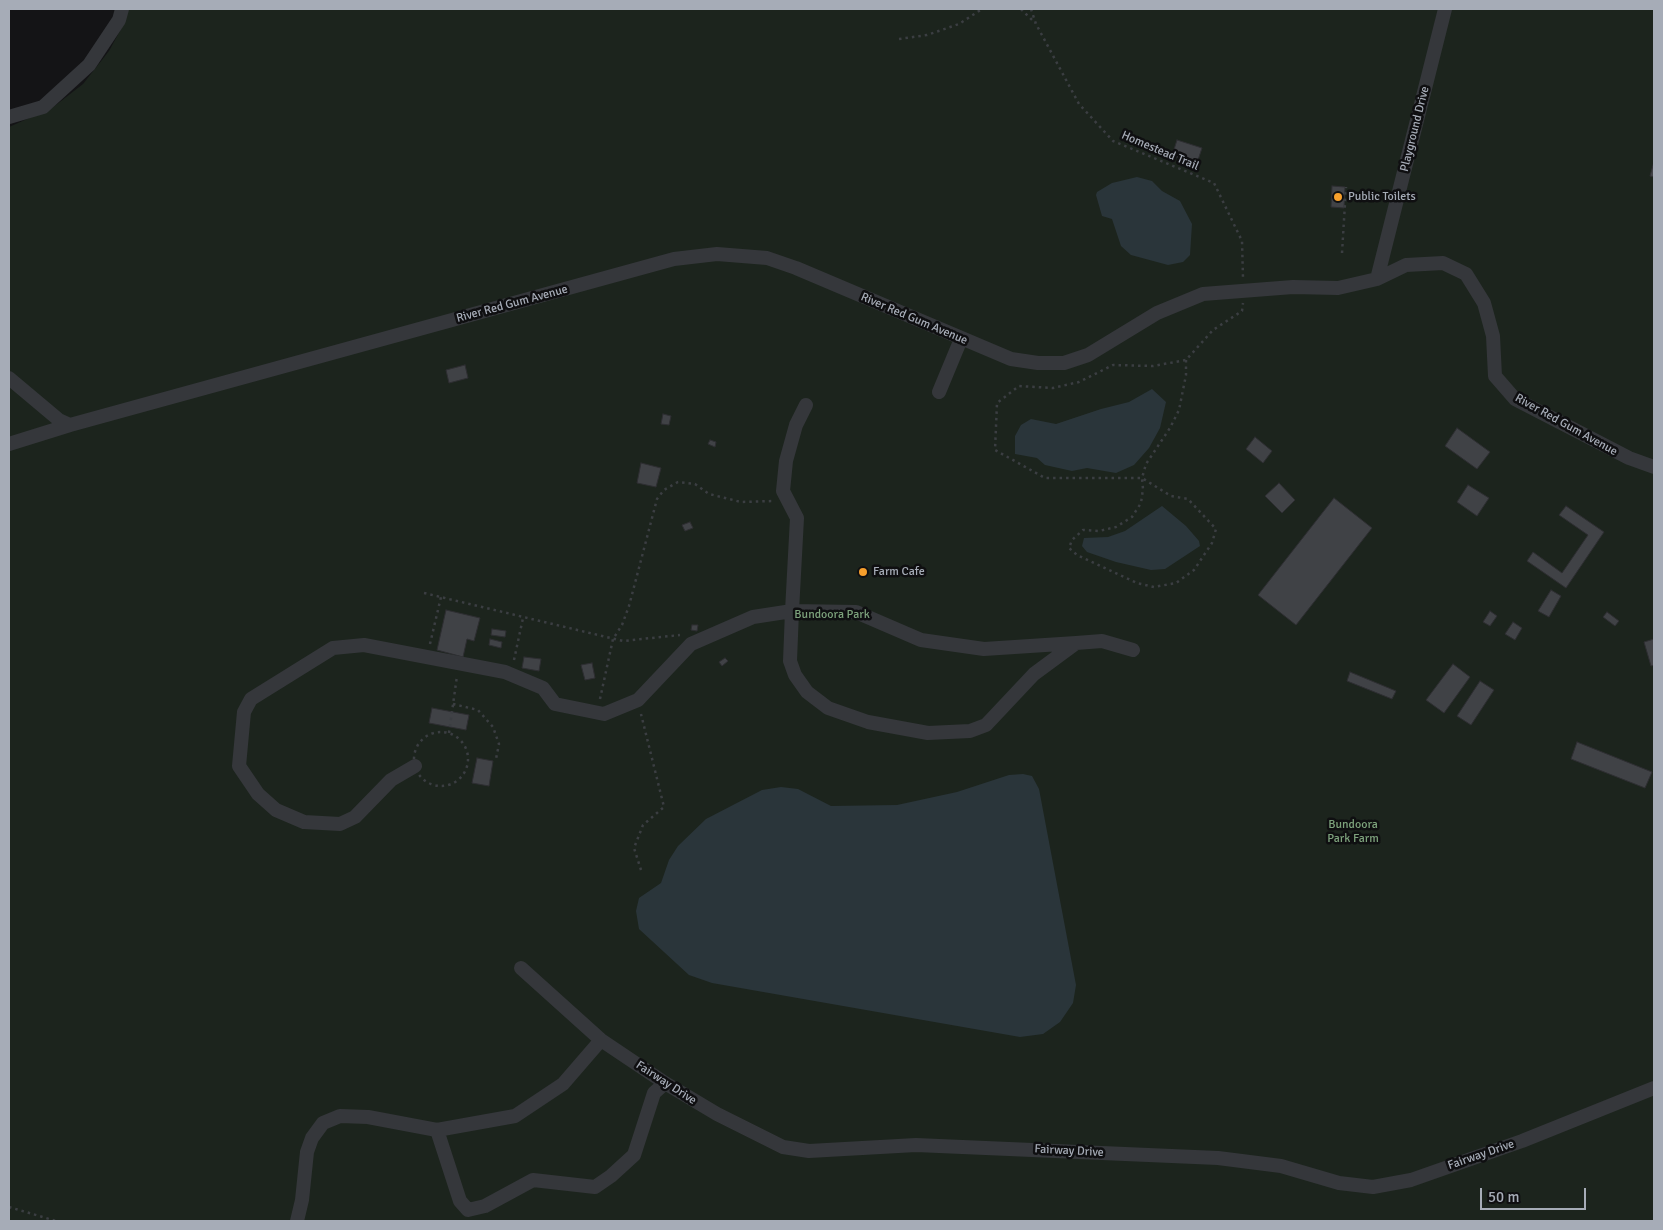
<!DOCTYPE html>
<style>
body{margin:0}
#map{position:relative;width:1663px;height:1230px;overflow:hidden;background:#141416;font-family:Signika,sans-serif}
canvas{display:block}
.frame{position:absolute;inset:0;border:10px solid #a6acb7;pointer-events:none}
.scale{position:absolute;left:1480px;top:1188px;width:106px;height:22px;box-sizing:border-box;border:2px solid #a6acb7;border-top:0;padding-left:6px;font-size:15px;line-height:18px;white-space:nowrap;color:#a6acb7;-webkit-text-stroke:4px #0f0f11;paint-order:stroke}
</style>
<div id="map">
<canvas width="1663" height="1230"></canvas>
<div class="frame"></div>
<div class="scale">50 m</div>
</div>
<script>
const c = document.querySelector('canvas').getContext('2d');
c.lineJoin = 'round';
function paint(path, color) {
  c.fillStyle = color;
  c.fill(path, 'evenodd');
}
function shape(rows) {
  const path = new Path2D();
  for (const r of rows) {
    if (r.length === 3) {
      path.moveTo(r[0] + r[2], r[1]);
      path.arc(r[0], r[1], r[2], 0, 2 * Math.PI);
      continue;
    }
    path.moveTo(r[0], r[1]);
    for (let i = 2; i < r.length; i += 2) path.lineTo(r[i], r[i + 1]);
  }
  return path;
}
function stroke(path, color, width, dash) {
  c.strokeStyle = color;
  c.lineWidth = width;
  c.lineCap = dash ? 'butt' : 'round';
  c.setLineDash(dash || []);
  c.stroke(path);
}
function write(font, color, halo, rows, align = 'center') {
  c.font = font + ' Signika,sans-serif';
  c.lineWidth = 5;
  c.setLineDash([]);
  c.textBaseline = 'middle';
  c.strokeStyle = halo;
  c.fillStyle = color;
  for (const [text, x, y, turn = 0] of rows) {
    c.save();
    c.translate(x, y);
    c.rotate((+turn || 0) * Math.PI / 180);
    c.textAlign = isNaN(turn) ? turn : align;
    if (halo) c.strokeText(text, 0, 0);
    c.fillText(text, 0, 0);
    c.restore();
  }
}
paint(shape([
 [128,9,1654,9,1654,1221,9,1221,9,127,52,108,83,84,109,51,121,29]
]), '#1c241d');
paint(shape([
 [1137,177,1152,181,1162,191,1180,201,1192,224,1190,255,1183,262,1168,265,1131,255,1121,246,1112,219,1102,216,1096,195,1097,192,1112,183],
 [1152,389,1166,402,1160,428,1149,448,1134,465,1116,473,1087,468,1072,471,1045,465,1037,458,1015,454,1015,436,1021,425,1031,419,1056,424,1101,409,1129,402],
 [1162,506,1186,526,1199,541,1200,546,1165,569,1151,570,1116,562,1087,552,1082,546,1084,538,1108,537,1125,531],
 [1023,774,1032,776,1039,789,1076,985,1073,1003,1060,1022,1043,1034,1020,1037,712,983,689,975,639,929,636,911,639,898,661,883,669,860,678,846,706,819,762,790,781,787,798,789,831,806,897,805,957,792,1009,775]
]), '#2a353a');
const building = shape([
 [1177,140,1202,148,1197,163,1172,156,1177,140],
 [1654,162,1654,177,1650,176,1654,162],
 [1332,186,1345,187,1344,208,1331,207,1332,186],
 [465,365,468,378,449,383,446,370,465,365],
 [663,414,671,416,669,425,661,424,663,414],
 [1457,428,1490,452,1477,469,1445,446,1457,428],
 [1255,437,1272,451,1263,463,1246,449,1255,437],
 [710,440,716,442,715,447,708,444,710,440],
 [641,463,661,468,656,487,637,483,641,463],
 [1279,483,1295,500,1282,513,1265,496,1279,483],
 [1468,485,1489,498,1477,516,1457,502,1468,485],
 [1334,498,1372,528,1296,625,1258,595,1334,498],
 [1566,506,1604,532,1566,588,1527,561,1533,552,1562,573,1588,535,1559,515,1566,506],
 [690,522,693,528,685,531,682,525,690,522],
 [1551,590,1561,596,1549,617,1538,611,1551,590],
 [446,610,480,618,474,641,467,639,463,657,437,650,446,610],
 [1490,611,1497,616,1490,626,1483,622,1490,611],
 [1607,612,1619,621,1615,626,1603,617,1607,612],
 [1513,622,1522,628,1515,640,1505,634,1513,622],
 [692,625,698,625,697,631,691,630,692,625],
 [492,629,506,631,505,637,491,635,492,629],
 [490,639,502,642,501,648,489,645,490,639],
 [1654,639,1654,665,1651,666,1644,642,1654,639],
 [524,657,541,659,539,671,522,668,524,657],
 [725,658,728,661,722,666,719,662,725,658],
 [592,663,595,678,585,680,581,665,592,663],
 [1453,664,1470,677,1444,713,1426,700,1453,664],
 [1350,672,1396,691,1392,699,1347,681,1350,672],
 [1480,681,1494,690,1471,725,1457,716,1480,681],
 [432,708,469,715,466,730,429,723,432,708],
 [1577,742,1652,772,1645,788,1571,759,1577,742],
 [477,758,493,761,489,786,472,783,477,758]
]);
paint(building, '#404246');
stroke(building, '#2e2e32', 1);
stroke(shape([
 [1021,9,1035,23],
 [1031,9,1036,24,1079,104,1113,141,1214,183,1242,241,1243,278],
 [899,39,927,35,959,24,982,9],
 [1342,253,1346,187],
 [1186,360,1186,375,1179,410,1170,428,1146,464,1142,478,1143,489,1141,503,1132,517,1116,527,1099,531,1083,530,1072,540,1069,548,1077,555,1137,583,1154,587,1176,583,1194,570,1212,543,1216,529,1188,499,1171,496,1142,478,1045,478,995,450,997,403,1019,386,1053,388,1079,382,1113,365,1153,366,1186,360,1213,330,1242,311,1243,303],
 [424,593,623,641,680,635],
 [430,644,441,597],
 [514,660,523,618],
 [600,699,613,639,622,625,629,606,657,499,664,490,678,482,687,483,695,484,709,494,741,502,774,501],
 [453,704,478,710,493,727,499,744,496,759],
 [441,759,27],
 [449,733,457,676],
 [641,870,634,848,643,825,664,807,641,714],
 [9,1207,56,1221]
]), '#3b3e42', 2.5, [2.5, 4]);
stroke(shape([
 [9,117,43,107,89,65,119,20,122,9],
 [1377,279,1445,9],
 [9,378,59,420,70,425],
 [939,392,961,339],
 [9,444,70,425,674,259,717,254,767,258,796,268,1011,359,1038,363,1064,363,1088,355,1157,313,1203,294,1293,287,1338,288,1377,279,1406,265,1443,263,1466,274,1484,303,1493,336,1495,376,1515,399,1629,458,1654,467],
 [1076,643,1034,674,986,725,970,731,928,733,868,722,828,708,807,692,795,675,790,661,792,611,856,612,921,640,984,649,1076,643,1102,641,1133,650],
 [415,766,391,780,355,817,340,824,304,822,276,810,258,794,239,766,244,712,251,699,333,648,364,645,505,672,543,688,555,704,604,714,638,700,691,644,753,617,792,611,797,518,783,491,786,461,796,425,806,405],
 [521,968,601,1040,665,1083,717,1114,783,1147,809,1151,916,1145,1218,1158,1281,1166,1339,1183,1373,1187,1411,1180,1522,1141,1654,1088],
 [437,1130,460,1201,468,1210,485,1206,533,1180,595,1187,611,1176,634,1155,654,1093,665,1083],
 [297,1221,302,1200,307,1152,312,1138,323,1123,340,1116,368,1117,437,1130,515,1116,563,1084,601,1040]
]), '#35373b', 14);
for (const [x, y, r, color] of [
 [1338,197,5,"#f69f2c"],
 [863,572,5,"#f69f2c"]
]) {
  const dot = new Path2D();
  dot.arc(x, y, r, 0, 2 * Math.PI);
  c.fillStyle = color;
  c.fill(dot);
  stroke(dot, '#0f0f11', 2);
}
write('12px', '#a6acb7', '#0f0f11', [
 ["Playground Drive",1415,129,-76],
 ["Homestead Trail",1160,151,23],
 ["River Red Gum Avenue",512,304,-15],
 ["River Red Gum Avenue",914,319,23],
 ["River Red Gum Avenue",1566,425,29],
 ["Fairway Drive",666,1083,33],
 ["Fairway Drive",1069,1151,3],
 ["Fairway Drive",1481,1155,-19]
]);
write('12px', '#a6acb7', '#0f0f11', [
 ["Public Toilets",1348,197],
 ["Farm Cafe",873,572]
], 'left');
write('12px', '#7da27c', '#0f0f11', [
 ["Bundoora Park",832,615],
 ["Bundoora",1353,825],
 ["Park Farm",1353,839]
]);
</script>
